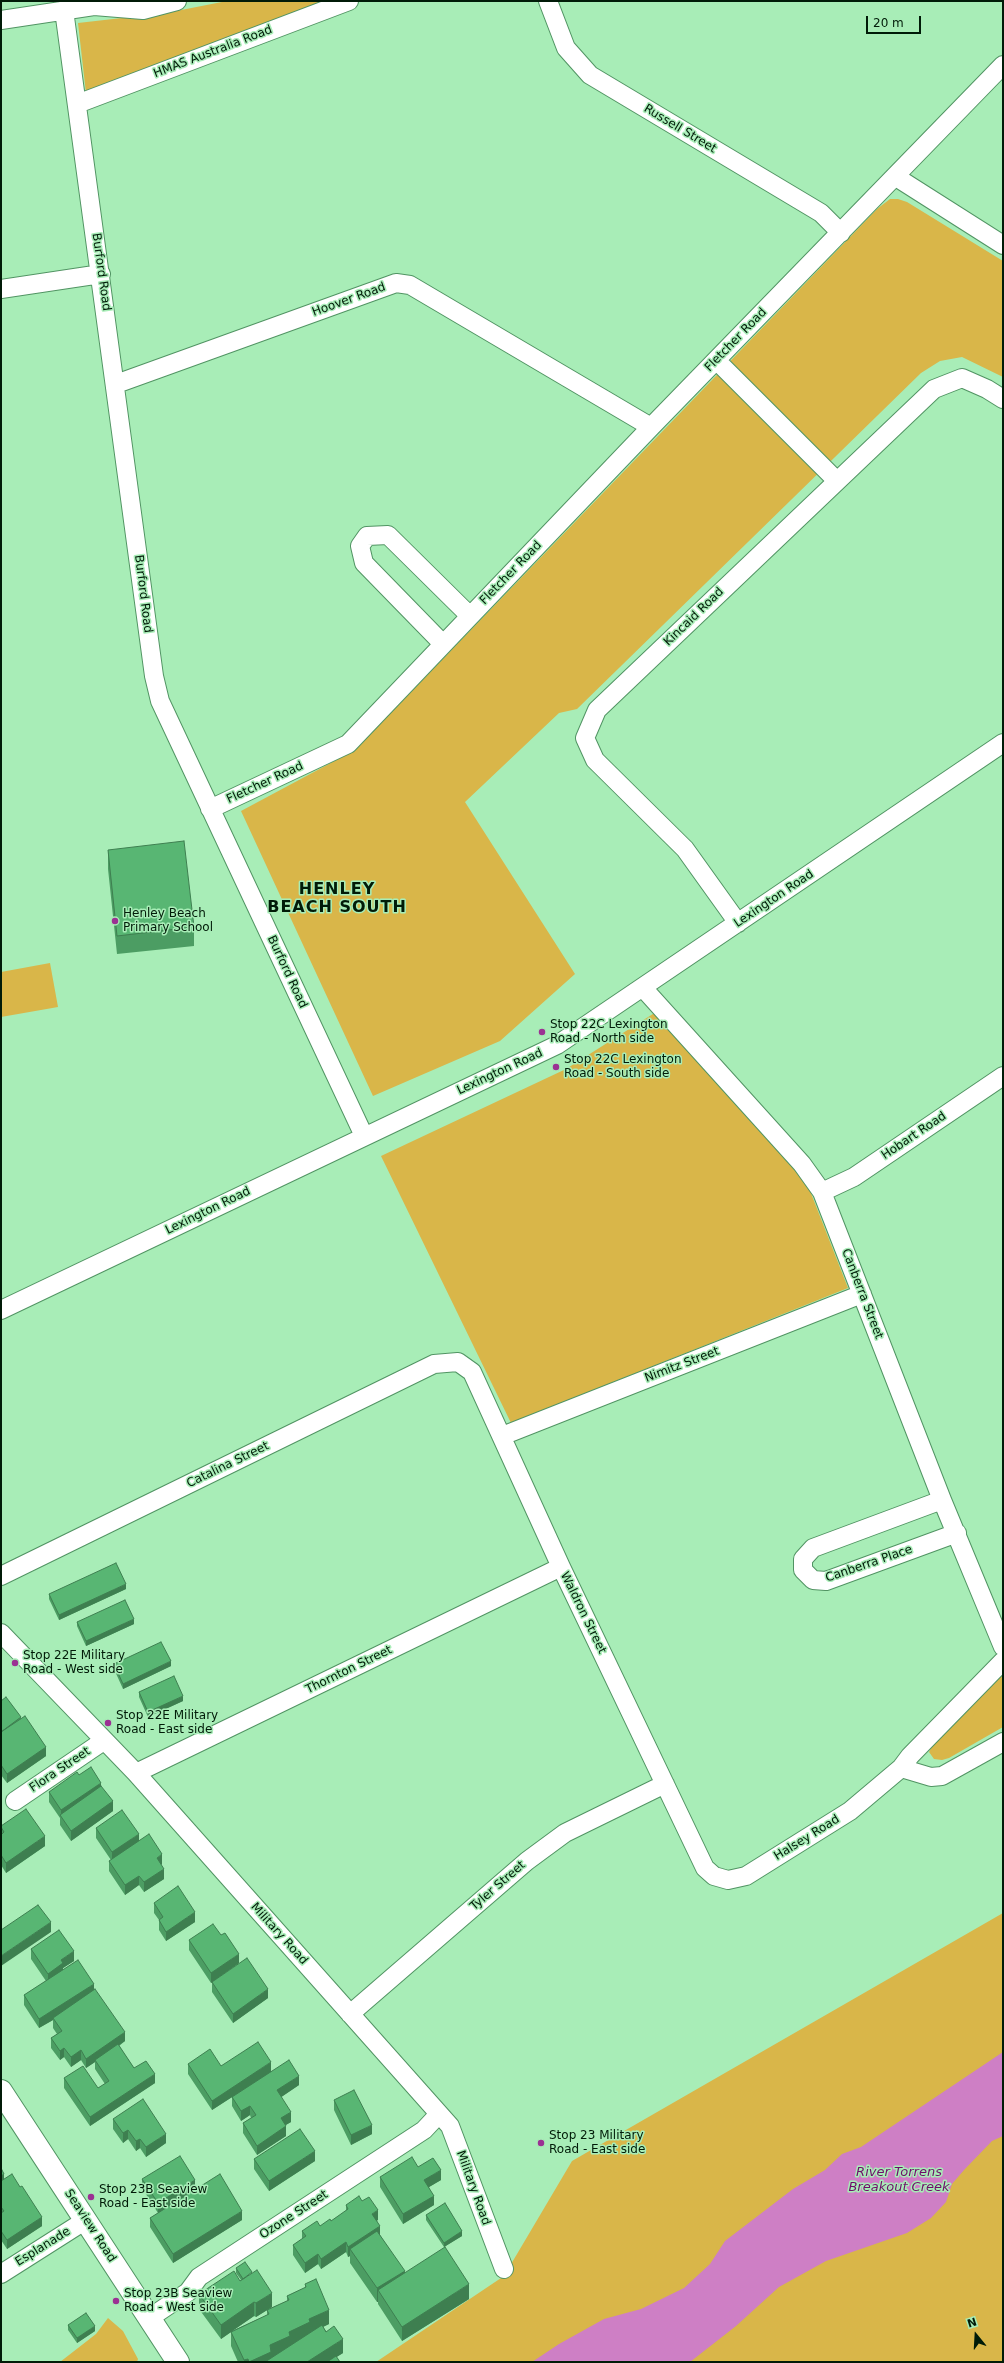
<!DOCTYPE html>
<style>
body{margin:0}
#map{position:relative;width:1004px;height:2363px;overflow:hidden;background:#a8edb7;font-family:"DejaVu Sans",sans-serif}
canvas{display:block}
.frame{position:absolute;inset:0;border:2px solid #011b08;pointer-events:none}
.north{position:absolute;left:956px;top:2315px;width:40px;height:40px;-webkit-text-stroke:3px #a8edb7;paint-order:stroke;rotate:342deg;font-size:11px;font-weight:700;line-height:16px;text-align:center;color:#011b08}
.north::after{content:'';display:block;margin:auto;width:14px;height:18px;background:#011b08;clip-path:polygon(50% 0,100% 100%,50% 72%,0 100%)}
.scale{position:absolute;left:866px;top:16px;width:55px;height:18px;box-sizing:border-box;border:2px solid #011b08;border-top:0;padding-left:5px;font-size:12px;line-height:14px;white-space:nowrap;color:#011b08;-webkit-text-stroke:3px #a8edb7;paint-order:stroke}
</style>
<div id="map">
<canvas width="1004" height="2363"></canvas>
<div class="frame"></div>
<div class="north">N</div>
<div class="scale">20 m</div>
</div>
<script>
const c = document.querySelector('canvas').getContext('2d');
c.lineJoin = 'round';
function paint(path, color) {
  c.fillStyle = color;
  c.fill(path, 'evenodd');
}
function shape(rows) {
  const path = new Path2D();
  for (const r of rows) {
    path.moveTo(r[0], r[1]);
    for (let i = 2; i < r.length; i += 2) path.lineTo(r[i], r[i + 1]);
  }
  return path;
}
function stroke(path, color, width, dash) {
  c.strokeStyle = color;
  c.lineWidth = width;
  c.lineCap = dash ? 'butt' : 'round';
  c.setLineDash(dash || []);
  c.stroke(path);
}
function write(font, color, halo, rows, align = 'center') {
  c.font = font + ' "DejaVu Sans",sans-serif';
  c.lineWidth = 3;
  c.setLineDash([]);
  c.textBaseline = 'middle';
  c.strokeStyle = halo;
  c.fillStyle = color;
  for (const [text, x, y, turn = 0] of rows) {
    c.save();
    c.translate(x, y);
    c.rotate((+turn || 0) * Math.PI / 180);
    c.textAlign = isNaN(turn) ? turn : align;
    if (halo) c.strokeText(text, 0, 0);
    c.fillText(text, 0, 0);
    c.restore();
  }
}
paint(shape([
 [227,1,333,1,86,93,78,23,166,13],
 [890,199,898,199,907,202,1003,261,1003,377,962,357,940,361,921,373,577,709,559,713,465,802,575,974,500,1041,373,1096,241,811,355,750,877,209],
 [50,963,58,1007,1,1017,1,972],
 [656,1012,807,1183,848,1288,511,1423,381,1156,566,1069],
 [1003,1673,1003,1727,949,1758,942,1760,934,1759,929,1752,932,1746],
 [1003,1913,1003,2362,376,2362,504,2276,572,2161],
 [108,2318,123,2331,138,2359,137,2362,60,2362,96,2334]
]), '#d9b649');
paint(shape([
 [1003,2052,1003,2136,992,2141,964,2170,952,2184,946,2202,931,2218,907,2233,826,2261,779,2287,736,2326,690,2362,532,2362,559,2344,604,2319,641,2309,684,2288,710,2264,725,2241,793,2189,825,2170,842,2154,861,2147]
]), '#ce7fc5');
const street = shape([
 [548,1,566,48,590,75,821,213,841,233],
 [64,10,154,676,160,701,364,1136],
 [1,20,94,6,143,10,177,1],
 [77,104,349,1],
 [896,177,1003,245],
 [1,289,101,274],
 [716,360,837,481],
 [116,384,396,283,410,285,651,427],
 [443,644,364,563,360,546,367,536,388,535,470,616],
 [210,809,348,744,651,427,1003,65],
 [738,923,685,849,595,760,585,738,597,710,934,389,962,378,987,389,1003,399],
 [644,989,802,1164,822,1192,942,1500,1003,1647],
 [822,1192,854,1177,1003,1076],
 [1,1310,557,1045,1003,743],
 [502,1436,862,1294],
 [942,1500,813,1548,803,1559,803,1570,813,1580,826,1581,957,1533],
 [1,1576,434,1364,458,1362,472,1372,561,1567,705,1868,714,1876,728,1880,746,1876,850,1811,901,1768,910,1756,1003,1661],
 [1,1633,136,1773,450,2126,504,2269],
 [901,1768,931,1777,942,1776,1003,1742],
 [136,1773,561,1567],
 [15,1801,102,1742,101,1738],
 [350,2014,527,1861,565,1833,665,1784],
 [1,2274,86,2220],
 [151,2317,188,2292,199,2277,424,2130,439,2114]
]);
const secondary = shape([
 [1,2091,178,2362]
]);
stroke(street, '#519463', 20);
stroke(secondary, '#519463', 24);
stroke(street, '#fff', 18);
stroke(secondary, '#fff', 22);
paint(shape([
 [108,850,194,927,194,946,117,954,108,869],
 [126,1589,59,1620,49,1599,49,1594],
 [77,1622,134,1624,86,1646,77,1626],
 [114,1664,171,1666,123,1689,114,1669],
 [139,1692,183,1701,148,1717,139,1697],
 [1,1701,21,1718,46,1756,7,1783,1,1775],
 [79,1775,101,1786,113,1811,71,1841,60,1825,60,1818,49,1802,49,1792],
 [1,1826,45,1846,6,1873,1,1865],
 [96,1828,139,1841,162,1864,161,1865,164,1879,144,1892,139,1885,125,1895,109,1871,109,1861,111,1860,96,1838],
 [154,1903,195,1922,166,1941,159,1930,159,1920,154,1913],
 [189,1940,239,1963,211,1983,189,1950],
 [31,1949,74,1961,63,1968,63,1970,94,1990,125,2041,119,2046,134,2068,155,2083,90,2126,64,2088,64,2078,98,2088,105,2084,95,2069,95,2062,86,2068,81,2060,71,2067,64,2057,60,2060,51,2048,51,2038,57,2034,53,2028,53,2020,39,2028,24,2005,24,1995,46,1981,31,1959],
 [212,1982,268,1998,233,2023,212,1992],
 [188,2064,221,2066,271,2071,299,2085,281,2097,291,2122,285,2125,286,2136,257,2155,243,2133,243,2123,251,2118,250,2115,241,2121,232,2106,232,2097,212,2110,188,2074],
 [334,2100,372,2134,351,2145,334,2110],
 [113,2119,166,2143,146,2157,140,2148,136,2151,128,2139,123,2143,113,2129],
 [254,2159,315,2161,269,2191,254,2169],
 [418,2167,441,2180,429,2187,434,2205,403,2224,380,2187,380,2177],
 [1,2168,4,2179,42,2226,7,2249,1,2240],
 [142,2179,195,2190,242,2220,173,2263,150,2227,150,2218,158,2213,142,2188],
 [362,2201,378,2220,377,2220,380,2235,405,2273,469,2299,402,2341,378,2304,378,2302,377,2302,350,2263,350,2256,348,2257,346,2252,321,2269,318,2264,305,2273,293,2255,293,2245,302,2239,302,2231,320,2226,331,2221,346,2211,346,2205],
 [426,2215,462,2236,444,2247,426,2220],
 [236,2268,272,2307,256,2317,254,2316,232,2331,267,2315,267,2310,287,2301,287,2296,305,2288,305,2284,329,2324,323,2327,343,2353,336,2357,340,2362,238,2362,231,2346,231,2332,221,2339,199,2309,199,2294,241,2280,236,2273],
 [68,2325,95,2331,77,2343,68,2330]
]), '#4c9d63');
paint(shape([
 [126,1584,126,1589,59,1620,59,1615],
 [134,1619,134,1624,86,1646,86,1641],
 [171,1661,171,1666,123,1689,123,1684],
 [183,1696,183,1701,148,1717,148,1712],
 [46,1747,46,1756,7,1783,7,1774],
 [101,1783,101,1792,61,1817,61,1810],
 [113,1801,113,1811,71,1841,71,1831],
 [139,1834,139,1844,112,1862,112,1852],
 [45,1836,45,1846,6,1873,6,1863],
 [162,1854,162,1864,157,1868,157,1858],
 [164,1869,164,1879,144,1892,144,1882],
 [139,1876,139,1885,125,1895,125,1885],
 [195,1912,195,1922,166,1941,166,1932],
 [51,1922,51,1932,1,1966,1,1956],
 [74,1951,74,1961,63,1968,63,1973,48,1983,48,1974,61,1960],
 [239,1954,239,1963,211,1983,211,1973],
 [94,1984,94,1994,53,2018,53,2020,39,2028,39,2019],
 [268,1989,268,1998,233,2023,233,2014],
 [125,2032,125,2041,96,2061,95,2060,95,2062,86,2068,86,2059],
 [64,2048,64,2057,60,2060,60,2051],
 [81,2050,81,2060,71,2067,71,2057],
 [271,2062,271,2072,212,2110,212,2101],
 [155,2074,155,2083,90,2126,90,2117],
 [299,2076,299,2085,277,2100,277,2090],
 [250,2106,250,2115,241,2121,241,2111],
 [291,2112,291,2122,281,2128,281,2118],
 [372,2125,372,2134,351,2145,351,2135],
 [286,2126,286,2136,257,2155,257,2146],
 [128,2130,128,2139,123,2143,123,2133],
 [166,2134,166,2143,146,2157,146,2147],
 [140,2139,140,2148,136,2151,136,2141],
 [315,2151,315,2161,269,2191,269,2181],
 [441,2170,441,2180,424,2190,424,2180],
 [4,2174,4,2183,1,2185,1,2176],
 [195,2180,195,2190,158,2213,158,2203],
 [434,2196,434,2205,403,2224,403,2214],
 [378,2210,378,2220,372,2224,372,2214],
 [242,2211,242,2220,173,2263,173,2254],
 [42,2217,42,2226,7,2249,7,2240],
 [380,2226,380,2236,350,2249,350,2256,348,2257,348,2247],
 [462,2231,462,2236,444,2247,444,2243],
 [346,2242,346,2252,321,2269,321,2259],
 [318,2254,318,2264,305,2273,305,2263],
 [405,2271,405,2285,378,2290,378,2302,377,2302,377,2288],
 [469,2284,469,2299,402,2341,402,2327],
 [272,2293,272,2307,256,2317,256,2303],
 [254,2302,254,2316,221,2339,221,2325],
 [329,2310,329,2324,310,2333,271,2362,249,2362,270,2345,289,2332,309,2319],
 [95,2326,95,2331,77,2343,77,2338],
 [343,2339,343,2353,329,2362,307,2362],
 [248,2359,248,2362,244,2362,244,2360]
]), '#3e7f50');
const building = shape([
 [184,841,194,927,117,936,108,850,184,841],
 [116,1563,126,1584,59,1615,49,1594,116,1563],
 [125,1600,134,1619,86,1641,77,1622,125,1600],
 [161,1642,171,1661,123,1684,114,1664,161,1642],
 [174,1676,183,1696,148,1712,139,1692,174,1676],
 [6,1697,21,1717,1,1732,1,1701,6,1697],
 [25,1716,46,1747,7,1774,1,1765,1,1732,25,1716],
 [91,1767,101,1783,61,1810,49,1792,77,1772,79,1775,91,1767],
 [101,1786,113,1801,71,1831,60,1815,101,1786],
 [26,1809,45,1836,6,1863,1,1855,1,1835,4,1832,1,1827,1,1826,26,1809],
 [122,1810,139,1834,112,1852,96,1828,122,1810],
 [149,1834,162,1854,157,1858,164,1869,144,1882,139,1876,125,1885,109,1861,149,1834],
 [178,1886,195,1912,166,1932,159,1920,163,1917,154,1903,178,1886],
 [38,1905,51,1922,1,1956,1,1930,38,1905],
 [213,1924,221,1935,225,1933,239,1954,211,1973,189,1940,213,1924],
 [59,1930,74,1951,61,1960,63,1963,48,1974,31,1949,59,1930],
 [247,1958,268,1989,233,2014,212,1982,247,1958],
 [78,1960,94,1984,39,2019,24,1995,78,1960],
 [95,1989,125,2032,86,2059,81,2050,71,2057,64,2048,60,2051,51,2038,62,2031,53,2018,95,1989],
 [258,2042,271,2062,212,2101,188,2064,210,2049,221,2066,258,2042],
 [118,2044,134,2068,146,2061,155,2074,90,2117,64,2078,83,2066,98,2088,109,2081,95,2060,118,2044],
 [289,2060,299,2076,277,2090,291,2112,281,2118,286,2126,257,2146,243,2123,256,2115,250,2106,241,2111,232,2097,289,2060],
 [354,2090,372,2125,351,2135,334,2100,354,2090],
 [143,2099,166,2134,146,2147,140,2139,136,2141,128,2130,123,2133,113,2119,143,2099],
 [300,2129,315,2151,269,2181,254,2159,300,2129],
 [180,2156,195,2180,158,2203,142,2179,180,2156],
 [412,2157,418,2167,433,2158,441,2170,424,2180,434,2196,403,2214,380,2177,412,2157],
 [1,2168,4,2174,1,2176,1,2168],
 [12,2174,20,2187,22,2186,42,2217,7,2240,1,2231,1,2213,4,2211,1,2207,1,2181,12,2174],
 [220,2174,242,2211,173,2254,150,2218,220,2174],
 [359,2196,362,2201,369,2197,378,2210,372,2214,380,2226,348,2247,346,2242,321,2259,318,2254,305,2263,293,2245,306,2236,302,2231,317,2221,320,2226,330,2219,331,2221,348,2209,346,2205,359,2196],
 [445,2203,462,2231,444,2243,426,2215,445,2203],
 [377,2231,405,2271,377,2288,350,2249,377,2231],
 [445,2247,469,2284,402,2327,378,2290,445,2247],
 [245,2262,252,2272,243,2279,236,2268,245,2262],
 [257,2270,272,2293,256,2303,254,2302,221,2325,199,2294,234,2271,240,2281,257,2270],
 [316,2279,329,2310,309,2319,310,2322,289,2332,290,2336,270,2345,271,2352,249,2362,248,2359,244,2360,231,2332,269,2314,267,2310,289,2300,287,2296,306,2287,305,2284,316,2279],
 [86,2313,95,2326,77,2338,68,2325,86,2313],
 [322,2325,326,2332,334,2326,343,2339,307,2362,265,2362,322,2325],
 [336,2356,340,2362,327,2362,336,2356]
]);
paint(building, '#58b673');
stroke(building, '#3e7f50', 1);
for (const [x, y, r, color] of [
 [115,921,4,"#9b3193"],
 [542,1032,4,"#9b3193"],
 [556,1067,4,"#9b3193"],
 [15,1663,4,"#9b3193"],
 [108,1723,4,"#9b3193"],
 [541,2143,4,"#9b3193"],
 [91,2197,4,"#9b3193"],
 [116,2301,4,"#9b3193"]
]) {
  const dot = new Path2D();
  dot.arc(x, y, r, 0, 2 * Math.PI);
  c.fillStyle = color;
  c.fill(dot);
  stroke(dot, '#a8edb7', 1.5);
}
write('12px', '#011b08', '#a8edb7', [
 ["HMAS Australia Road",213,52,-21],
 ["Russell Street",680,129,31],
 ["Burford Road",101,272,82],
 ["Hoover Road",349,300,-20],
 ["Fletcher Road",736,340,-46],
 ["Fletcher Road",511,573,-46],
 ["Burford Road",143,594,83],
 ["Kincaid Road",694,617,-44],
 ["Fletcher Road",265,783,-25],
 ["Lexington Road",774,899,-34],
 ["Burford Road",287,972,65],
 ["Lexington Road",500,1072,-25],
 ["Hobart Road",914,1136,-34],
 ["Lexington Road",208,1211,-26],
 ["Canberra Street",862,1294,69],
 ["Nimitz Street",682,1365,-21],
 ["Catalina Street",228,1465,-26],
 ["Canberra Place",869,1564,-19],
 ["Waldron Street",583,1613,64],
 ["Thornton Street",349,1670,-26],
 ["Flora Street",60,1770,-34],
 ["Halsey Road",807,1838,-32],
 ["Tyler Street",498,1886,-41],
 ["Military Road",279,1934,48],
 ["Military Road",473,2188,70],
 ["Ozone Street",294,2215,-33],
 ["Seaview Road",90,2226,57],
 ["Esplanade",43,2247,-32]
]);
write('12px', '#011b08', '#a8edb7', [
 ["Henley Beach",123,914],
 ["Primary School",123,928],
 ["Stop 22C Lexington",550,1025],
 ["Road - North side",550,1039],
 ["Stop 22C Lexington",564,1060],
 ["Road - South side",564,1074],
 ["Stop 22E Military",23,1656],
 ["Road - West side",23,1670],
 ["Stop 22E Military",116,1716],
 ["Road - East side",116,1730],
 ["Stop 23 Military",549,2136],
 ["Road - East side",549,2150],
 ["Stop 23B Seaview",99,2190],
 ["Road - East side",99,2204],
 ["Stop 23B Seaview",124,2294],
 ["Road - West side",124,2308]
], 'left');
write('italic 13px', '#6f0c6a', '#a8edb7', [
 ["River Torrens",899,2173],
 ["Breakout Creek",899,2188]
]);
c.letterSpacing = '1px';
write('bold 16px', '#011b08', '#a8edb7', [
 ["HENLEY",337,890],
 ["BEACH SOUTH",337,908]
]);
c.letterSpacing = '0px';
</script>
